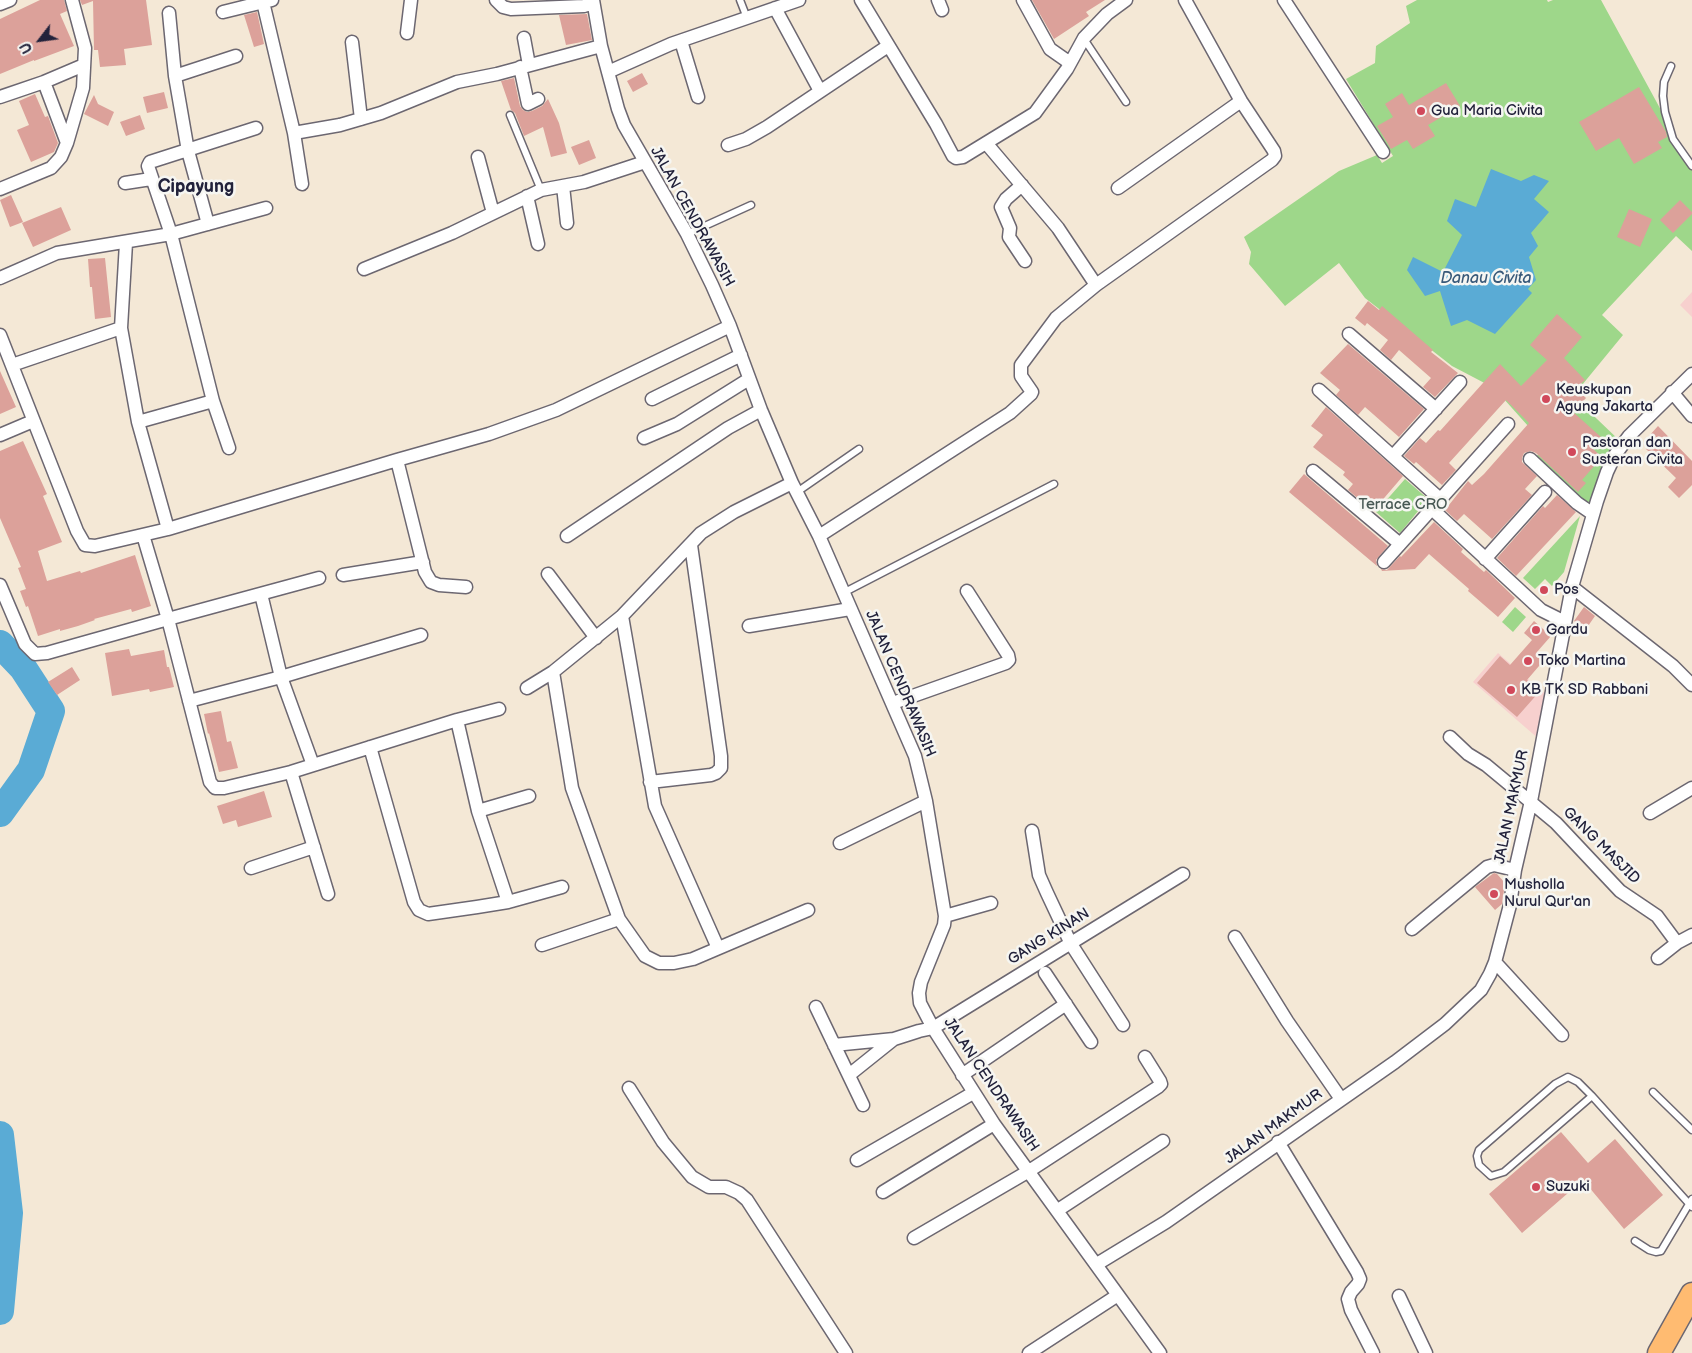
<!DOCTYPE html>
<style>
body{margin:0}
#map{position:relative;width:1692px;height:1353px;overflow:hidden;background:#f4e8d6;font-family:"Balsamiq Sans",sans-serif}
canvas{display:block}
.north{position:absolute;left:15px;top:15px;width:50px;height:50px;-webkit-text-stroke:4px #f6f6f2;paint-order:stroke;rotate:240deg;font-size:14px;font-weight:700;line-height:20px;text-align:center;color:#22223b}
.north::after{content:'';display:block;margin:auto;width:18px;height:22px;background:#22223b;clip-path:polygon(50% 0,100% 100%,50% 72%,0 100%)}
</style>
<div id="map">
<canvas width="1692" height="1353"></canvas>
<div class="north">U</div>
</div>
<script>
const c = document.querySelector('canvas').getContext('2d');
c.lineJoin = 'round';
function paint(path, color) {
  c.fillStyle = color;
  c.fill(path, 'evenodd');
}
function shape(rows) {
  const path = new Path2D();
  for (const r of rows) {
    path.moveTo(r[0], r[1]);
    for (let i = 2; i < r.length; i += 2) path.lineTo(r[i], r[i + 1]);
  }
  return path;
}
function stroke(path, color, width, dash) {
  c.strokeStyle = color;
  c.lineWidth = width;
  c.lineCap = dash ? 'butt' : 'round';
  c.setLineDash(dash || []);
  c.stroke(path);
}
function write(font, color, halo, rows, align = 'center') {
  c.font = font + ' "Balsamiq Sans",sans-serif';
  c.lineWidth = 5;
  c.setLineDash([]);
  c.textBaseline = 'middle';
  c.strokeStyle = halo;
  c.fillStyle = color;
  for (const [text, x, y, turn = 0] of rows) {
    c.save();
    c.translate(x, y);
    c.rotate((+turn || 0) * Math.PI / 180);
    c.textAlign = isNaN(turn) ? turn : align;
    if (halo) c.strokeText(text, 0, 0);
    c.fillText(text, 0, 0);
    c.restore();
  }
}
paint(shape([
 [1692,292,1692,317,1680,305],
 [1498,653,1549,697,1540,740,1473,682]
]), '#f7d0ce');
paint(shape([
 [1417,0,1547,0,1548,2,1553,0,1601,0,1674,134,1692,162,1692,251,1676,236,1602,315,1623,335,1573,396,1620,441,1608,454,1588,510,1533,460,1546,446,1494,388,1452,366,1365,298,1339,263,1285,306,1249,264,1251,252,1244,237,1339,171,1377,155,1382,163,1393,156,1346,79,1375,63,1376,46,1410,23,1406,6],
 [1405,479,1428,499,1400,533,1376,512],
 [1580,516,1564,572,1552,586,1545,579,1535,589,1523,578],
 [1515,607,1526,617,1513,632,1502,622]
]), '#9ed78a');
paint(shape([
 [1491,169,1521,181,1534,175,1549,181,1534,199,1549,212,1531,233,1538,246,1529,257,1536,280,1528,289,1532,293,1495,334,1467,320,1451,326,1440,291,1425,296,1407,270,1413,257,1443,272,1462,235,1447,221,1455,199,1476,207]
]), '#5aabd5');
stroke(shape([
 [0,644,23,668,51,711,31,770,0,813],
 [0,1135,9,1213,0,1311]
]), '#5aabd5', 28);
paint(shape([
 [40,0,64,0,67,11,60,14,74,46,34,61,34,60,0,74,0,19],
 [80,0,146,0,152,45,124,49,126,65,100,67,98,50,94,50,93,1,82,5],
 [1032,0,1105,0,1086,12,1089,16,1054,39],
 [257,12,264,44,254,47,244,15],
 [587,14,592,40,566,45,559,15],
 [642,73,648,84,633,92,627,81],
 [514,78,520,106,523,110,527,112,532,111,542,106,548,99,559,123,567,153,551,157,543,127,524,136,515,113,511,110,501,81],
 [1446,83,1460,106,1428,125,1435,136,1413,149,1407,140,1391,149,1377,126,1393,117,1385,104,1402,93,1409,105],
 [1639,87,1666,132,1667,137,1658,142,1662,148,1634,164,1619,138,1596,151,1579,122],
 [164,92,168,108,147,113,143,97],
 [35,94,45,117,48,116,58,143,54,152,31,162,17,130,29,125,19,101],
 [94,95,98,104,114,112,108,126,84,114],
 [140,115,145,129,126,136,120,122],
 [589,140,596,158,579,165,571,147],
 [11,195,23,222,10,227,0,200],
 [1680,200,1692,212,1692,214,1673,233,1660,220],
 [61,207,71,230,33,247,22,223],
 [1629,209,1652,219,1640,247,1617,237],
 [105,258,111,317,95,319,92,287,90,287,88,259],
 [1368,301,1379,310,1382,306,1433,350,1431,352,1458,373,1435,397,1423,387,1431,378,1399,350,1391,360,1380,350,1388,340,1367,323,1365,326,1355,318],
 [1557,314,1582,337,1564,358,1585,380,1576,388,1586,398,1573,412,1601,437,1592,448,1602,457,1582,480,1586,483,1578,492,1536,453,1531,451,1524,453,1522,458,1522,462,1537,476,1525,489,1532,495,1492,539,1464,514,1457,521,1445,510,1468,481,1472,485,1484,474,1529,423,1506,400,1449,463,1456,470,1442,485,1416,462,1414,464,1404,456,1420,438,1426,443,1438,430,1440,431,1500,364,1521,386,1547,360,1530,345],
 [1348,344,1424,409,1399,437,1365,407,1358,415,1336,395,1340,390,1320,373],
 [0,371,16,407,0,414],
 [1326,407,1403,476,1373,511,1348,490,1353,484,1343,475,1345,472,1313,447,1323,435,1311,426],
 [1658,426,1692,461,1692,485,1679,498,1668,487,1676,478,1646,449,1654,441,1649,436],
 [23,441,47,494,43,496,62,542,38,551,47,581,80,571,81,573,135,555,151,606,132,612,131,609,94,619,95,620,78,626,60,631,60,629,38,636,28,606,26,607,20,591,26,589,18,568,21,567,0,518,0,451],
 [1304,474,1388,546,1376,560,1377,566,1289,492],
 [1557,495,1576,512,1516,576,1497,558,1543,506,1545,508],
 [1434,522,1463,549,1461,552,1484,572,1486,570,1515,598,1498,617,1468,591,1469,589,1429,554,1415,569,1382,571,1381,569,1387,570,1400,556,1401,557],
 [1584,607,1595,616,1586,629,1574,621],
 [1534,621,1551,636,1537,652,1545,659,1527,680,1540,691,1517,717,1477,683,1500,656,1510,665,1532,640,1524,633],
 [129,649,131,656,164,650,167,667,169,667,174,687,150,692,149,689,112,696,105,653],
 [72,667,80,680,57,695,48,682],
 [221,711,227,742,231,741,238,768,219,772,209,733,208,734,204,714],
 [264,791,272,817,238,827,236,820,223,824,217,806],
 [1494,873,1497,874,1505,883,1502,904,1495,910,1475,887],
 [1561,1132,1588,1163,1615,1139,1663,1195,1624,1229,1583,1180,1522,1233,1489,1194]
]), '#dca19a');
const lane = shape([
 [740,0,747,18],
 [1084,39,1126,102],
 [1671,66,1664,82,1663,96,1665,112,1673,139,1692,166],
 [510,115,541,190],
 [687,234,751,205],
 [797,492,859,449],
 [843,593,1054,484],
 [1653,1092,1692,1130],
 [1592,1096,1504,1172,1491,1176,1479,1165,1477,1156,1479,1150,1555,1084,1568,1077,1578,1082,1592,1096,1692,1207],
 [1635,1241,1649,1250,1656,1252,1661,1251,1692,1199]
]);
const street = shape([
 [496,0,503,7,511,9,584,6,593,3],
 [593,0,601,46,618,109,624,125,687,234,712,285,730,326,761,410,792,483,819,536,915,756,926,801,945,916,944,925,921,982,919,993,920,1003,933,1028,994,1124,1160,1353],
 [861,0,936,124,953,156,956,158,963,157,1035,113,1067,69,1084,38,1107,14,1126,0],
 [938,0,942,10],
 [1023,0,1050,49,1070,63],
 [1284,0,1383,152],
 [263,2,294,133,302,184],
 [0,4,10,0],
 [775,8,820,91],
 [223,12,272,0],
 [169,13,175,76,188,151,208,224],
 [407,33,411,0],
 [524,38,529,65],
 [681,41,698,97],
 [352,42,361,119],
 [520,67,528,104,538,99],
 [608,72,671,44,799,0],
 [175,76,236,56],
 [44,82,84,65],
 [0,97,44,82,67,143],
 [294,133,340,125,381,113,457,82,497,74,601,46],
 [986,143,1058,228,1096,285],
 [728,145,746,139,767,127,888,46],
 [478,157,493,213],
 [125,183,151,179],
 [1022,185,1006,199,1001,207,1010,228,1009,237,1025,261],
 [563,186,567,223],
 [1118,188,1241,101],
 [0,189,51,168,61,157,67,143,83,88,85,48,72,0],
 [527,196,538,244],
 [364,269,452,233,541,190,584,182,645,162],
 [0,278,57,253,171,234,266,208],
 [121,328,126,243],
 [1349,334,1436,409],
 [0,335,77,531,85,545,95,546,168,529,397,460,489,434,556,410,730,326],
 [12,365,121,328,138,422,168,529],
 [1319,390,1440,499],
 [1672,392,1692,416],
 [652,399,741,355],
 [138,422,213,401],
 [0,435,33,421],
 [644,438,677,424,749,379],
 [229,448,213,401,171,234,148,166,150,162,256,128],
 [1393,456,1460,382],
 [1530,459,1577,503,1593,514],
 [397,460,425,572,431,582,439,585,466,587],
 [1313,471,1400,544],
 [1432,509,1541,610,1565,622],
 [143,535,168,619,319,578],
 [567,536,728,428,761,410],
 [819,536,1010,413,1031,394,1032,392,1021,376,1021,365,1056,318,1096,285,1272,160,1275,156,1274,151,1241,101,1185,0],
 [1485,559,1545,492],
 [1384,562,1508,424],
 [548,574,596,638],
 [343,575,423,562],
 [0,585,25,644,35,654,47,653,168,619,210,782,215,788,224,788,291,772,457,720,499,709],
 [1572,587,1673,666,1692,685],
 [261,594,281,677,313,765],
 [622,616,655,806,718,948],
 [749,626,850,609],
 [553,672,572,788,619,919,645,956,659,963,674,963,693,959,808,910],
 [527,688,553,672,622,616,701,533,734,512,792,483],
 [189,701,281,677,421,635],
 [893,703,1006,663,1009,660,1008,655,967,591],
 [457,720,478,811,508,902],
 [1450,737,1468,754,1486,765,1556,823,1620,891,1657,916,1677,943,1692,935],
 [370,747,414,902,419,910,428,914,477,907,508,902,562,887],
 [291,772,328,894],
 [650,782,711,775,716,773,721,768,721,756,691,545],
 [478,811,529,796],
 [1650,813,1692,788],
 [1032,831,1039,875,1047,893,1071,944,1123,1025],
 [840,843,926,801],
 [251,868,314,847],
 [945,916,991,903],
 [1412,929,1487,867,1494,865,1515,870],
 [1235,937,1287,1021,1341,1099],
 [542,945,619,919],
 [1658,958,1677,943],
 [1495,962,1562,1035],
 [1045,973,1091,1042],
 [816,1007,863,1105],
 [834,1045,894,1039,919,1031,933,1028,1183,874],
 [849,1075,894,1039],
 [962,1075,1066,1004],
 [629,1088,663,1142,692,1177,709,1187,726,1187,739,1193,747,1200,846,1353],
 [1278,1142,1357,1272,1360,1279,1358,1284,1351,1292,1348,1299,1351,1310,1373,1353],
 [857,1160,973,1093],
 [883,1192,994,1124],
 [1058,1210,1163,1141],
 [914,1238,1029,1171,1158,1087,1161,1084,1160,1081,1145,1057],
 [1097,1264,1166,1222,1395,1062,1445,1024,1481,990,1490,974,1495,962,1510,905,1515,870,1531,801,1572,587,1597,501,1607,472,1615,455,1629,436,1692,374],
 [1399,1296,1426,1353],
 [1029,1353,1118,1295]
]);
const highway = shape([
 [1659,1353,1692,1294]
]);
stroke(lane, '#6c6771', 9);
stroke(street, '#6c6771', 15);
stroke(highway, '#6c6771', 25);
stroke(lane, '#fff', 6);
stroke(street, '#fff', 12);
stroke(highway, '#ffbb71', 22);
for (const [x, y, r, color] of [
 [1421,111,5,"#d1495b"],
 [1546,399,5,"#d1495b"],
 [1572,452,5,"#d1495b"],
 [1544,590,5,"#d1495b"],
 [1536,630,5,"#d1495b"],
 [1528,661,5,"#d1495b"],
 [1511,690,5,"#d1495b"],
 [1494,894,5,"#d1495b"],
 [1536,1187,5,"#d1495b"]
]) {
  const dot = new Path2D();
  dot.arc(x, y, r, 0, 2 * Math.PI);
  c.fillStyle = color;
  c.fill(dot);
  stroke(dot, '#f6f6f2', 2);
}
write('15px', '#22223b', '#f6f6f2', [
 ["Gua Maria Civita",1431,111],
 ["Keuskupan",1556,390],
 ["Agung Jakarta",1556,407],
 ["Pastoran dan",1582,443],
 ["Susteran Civita",1582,460],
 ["Pos",1554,590],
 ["Gardu",1546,630],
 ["Toko Martina",1538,661],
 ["KB TK SD Rabbani",1521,690],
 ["Musholla",1504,885],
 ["Nurul Qur'an",1504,902],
 ["Suzuki",1546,1187]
], 'left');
write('15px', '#22223b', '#f6f6f2', [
 ["JALAN CENDRAWASIH",692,217,61],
 ["JALAN CENDRAWASIH",900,684,67],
 ["JALAN MAKMUR",1512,807,-78],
 ["GANG MASJID",1601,846,45],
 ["GANG KINAN",1049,937,-32],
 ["JALAN CENDRAWASIH",991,1085,56],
 ["JALAN MAKMUR",1274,1127,-36]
]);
write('15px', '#475853', '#f6f6f2', [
 ["Terrace CRO",1403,505]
]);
write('italic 16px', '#385979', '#f6f6f2', [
 ["Danau Civita",1486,279]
]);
write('bold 18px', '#22223b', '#f6f6f2', [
 ["Cipayung",196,187]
]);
</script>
